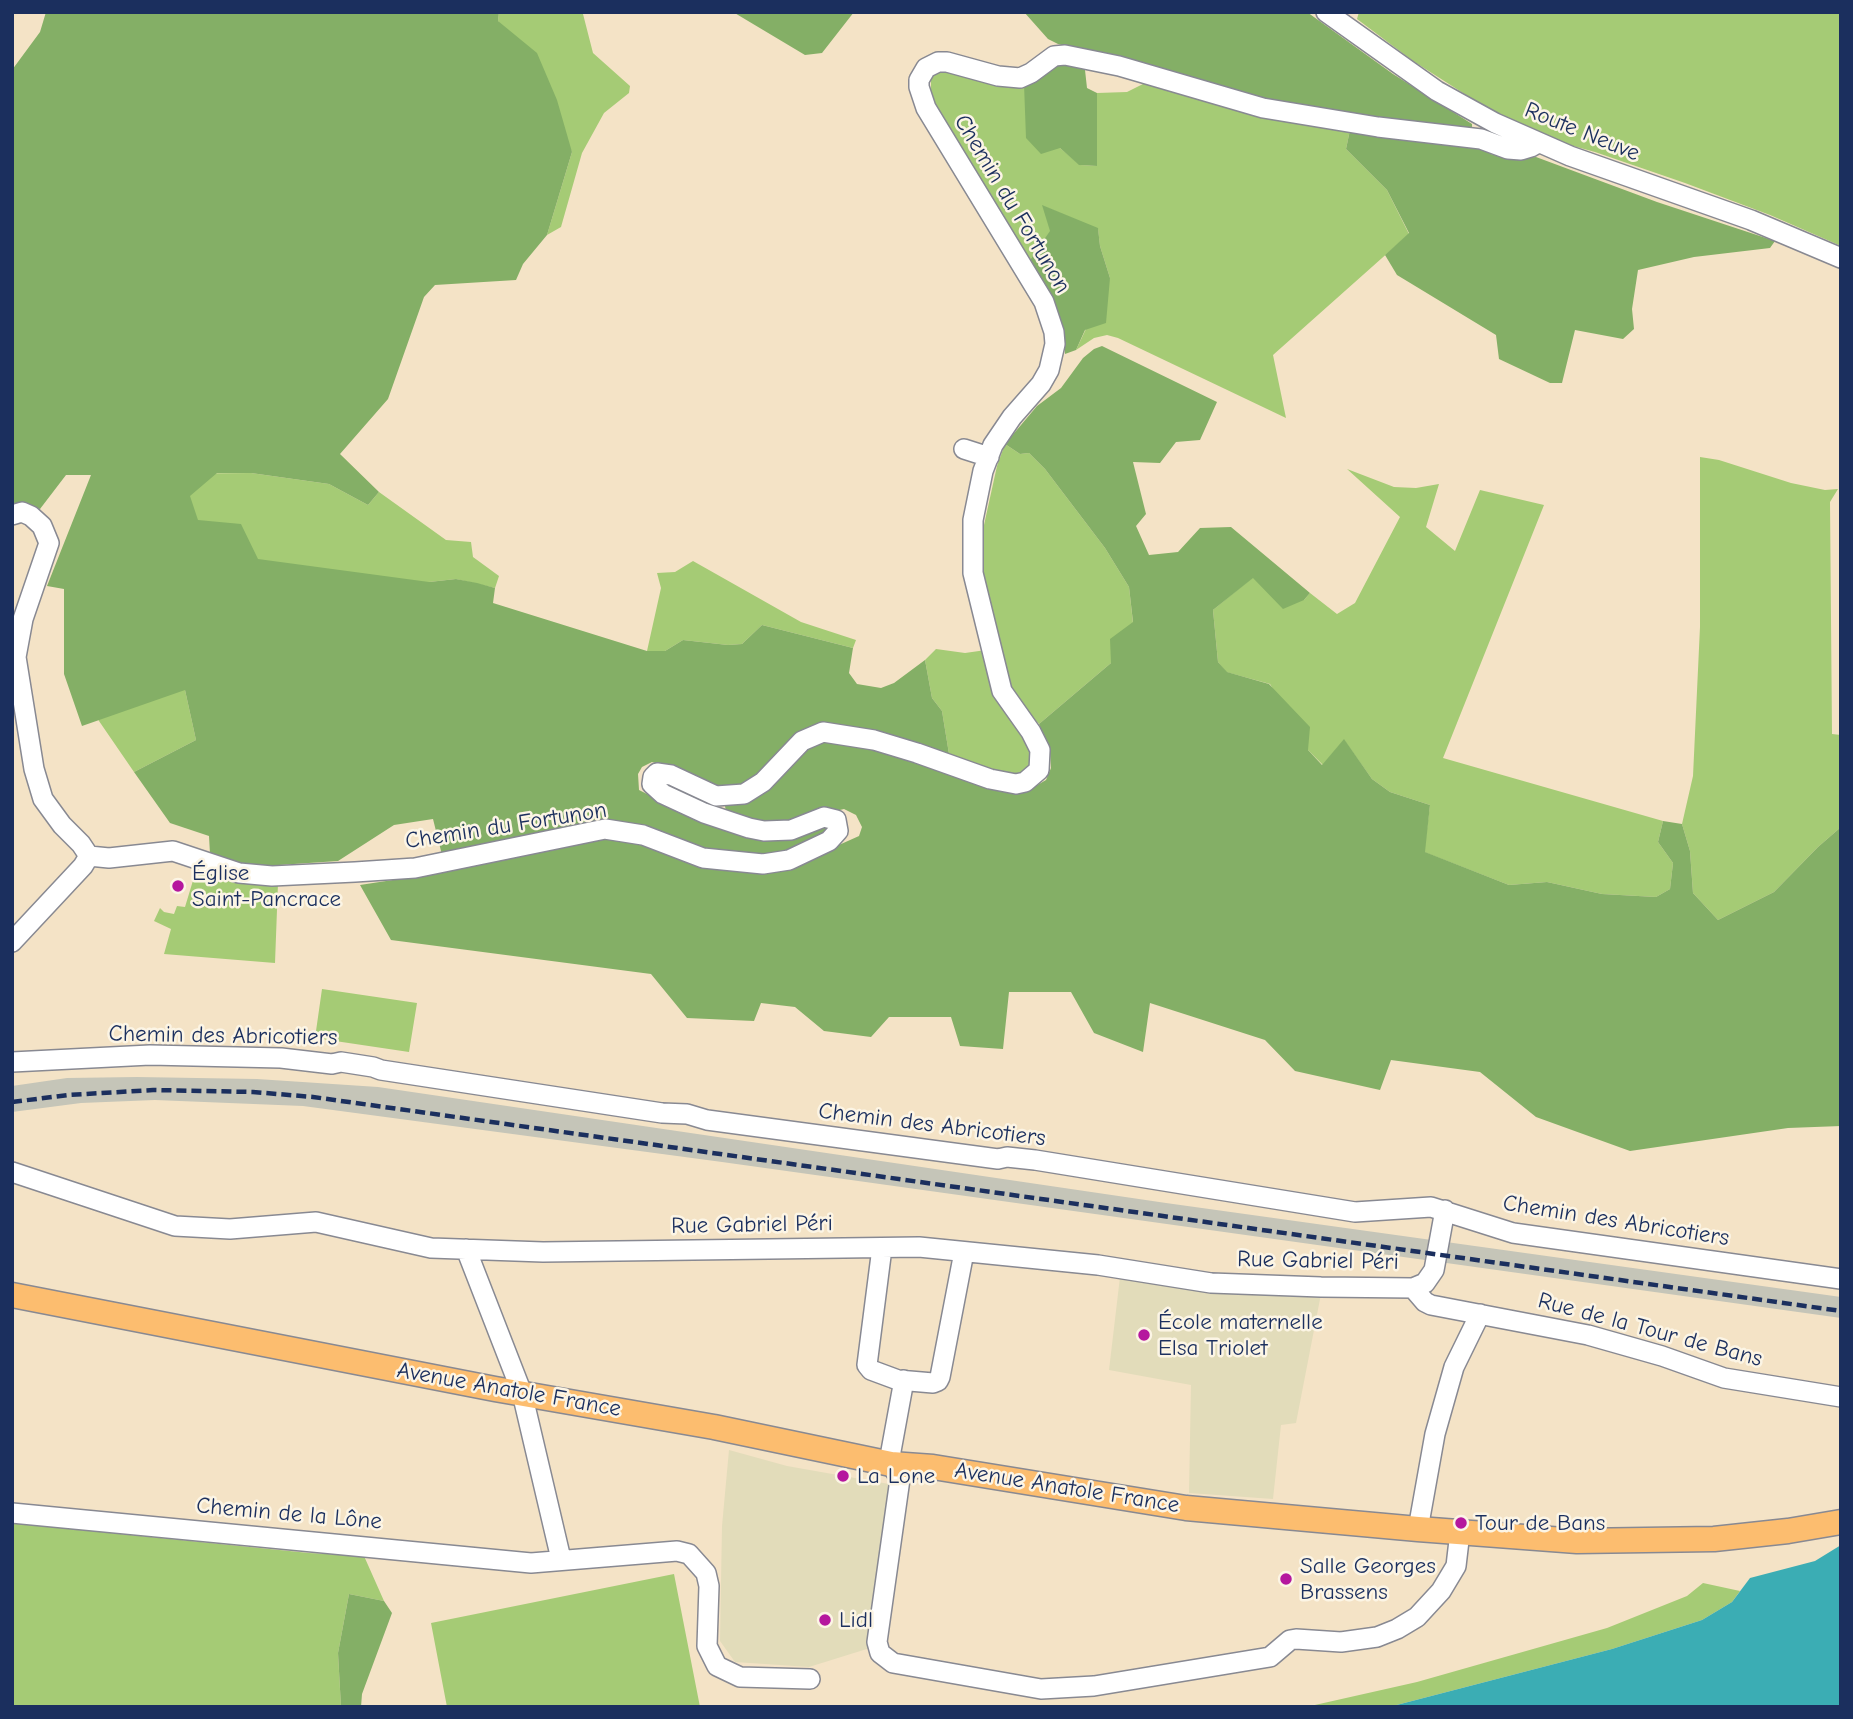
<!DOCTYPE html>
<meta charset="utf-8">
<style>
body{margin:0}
#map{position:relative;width:1853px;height:1719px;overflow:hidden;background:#f4e3c6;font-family:"Comic Neue",sans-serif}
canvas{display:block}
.frame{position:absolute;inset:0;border:14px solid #1b2f5e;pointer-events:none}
</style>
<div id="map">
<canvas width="1853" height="1719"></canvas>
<div class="frame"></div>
</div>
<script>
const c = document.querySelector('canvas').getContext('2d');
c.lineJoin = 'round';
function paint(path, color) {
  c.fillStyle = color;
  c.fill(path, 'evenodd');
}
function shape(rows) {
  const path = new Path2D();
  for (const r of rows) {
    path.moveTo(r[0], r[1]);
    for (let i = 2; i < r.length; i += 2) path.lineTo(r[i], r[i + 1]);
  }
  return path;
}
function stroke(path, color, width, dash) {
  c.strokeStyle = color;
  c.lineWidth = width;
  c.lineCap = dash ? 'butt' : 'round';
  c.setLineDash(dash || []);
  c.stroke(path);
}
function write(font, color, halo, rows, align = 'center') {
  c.font = font + ' "Comic Neue",sans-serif';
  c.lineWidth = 5;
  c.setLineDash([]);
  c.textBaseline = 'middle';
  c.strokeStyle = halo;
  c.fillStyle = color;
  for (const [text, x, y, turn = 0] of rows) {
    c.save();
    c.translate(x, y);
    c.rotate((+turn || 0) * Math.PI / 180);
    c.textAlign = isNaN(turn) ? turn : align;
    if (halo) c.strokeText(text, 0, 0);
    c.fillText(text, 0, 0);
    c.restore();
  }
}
paint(shape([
 [1120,1277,1321,1294,1296,1423,1281,1425,1273,1499,1189,1493,1191,1385,1109,1370],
 [729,1450,787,1466,889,1484,870,1648,809,1667,735,1662,720,1641,722,1526]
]), '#e2dcba');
paint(shape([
 [137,1077,257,1079,378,1087,1166,1203,1841,1297,1841,1318,722,1162,303,1106,155,1100,81,1103,12,1112,12,1086,67,1078]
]), '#c5c5b8');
paint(shape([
 [499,12,583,14,593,53,630,86,629,93,604,113,582,153,561,227,547,235,572,152,498,21],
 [1359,12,1841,12,1841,246,1770,215,1685,183,1595,152,1548,139,1488,109,1413,61,1357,19],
 [948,71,1010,87,1024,84,1060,148,1080,165,1097,166,1097,93,1127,92,1147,82,1350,130,1346,149,1387,190,1409,234,1273,355,1286,418,1118,338,1107,335,1094,338,1076,350,1110,278,1100,246,1098,229,1043,206,1051,231,1030,260,931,97,931,77,938,72],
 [1005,444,1020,454,1029,453,1045,469,1105,548,1129,587,1133,623,1111,663,1039,724,1012,696,985,583,981,550,984,525,997,466],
 [1700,457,1719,460,1791,483,1825,490,1838,489,1830,502,1832,734,1841,735,1841,827,1818,847,1774,892,1718,920,1693,893,1690,851,1682,824,1693,776,1700,627],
 [1347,469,1394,487,1416,488,1439,484,1426,527,1455,551,1480,490,1544,505,1443,758,1663,821,1658,842,1673,863,1670,889,1656,897,1602,894,1547,882,1509,885,1424,852,1430,805,1390,792,1372,779,1344,740,1323,765,1308,750,1270,684,1226,672,1218,662,1213,610,1253,577,1304,600,1310,593,1337,614,1355,603,1400,517],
 [251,473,329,484,368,505,379,492,446,540,471,542,473,557,499,576,495,588,456,579,429,582,185,690,196,740,134,772,99,721,76,676,126,474],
 [693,561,801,622,856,640,853,648,762,625,742,644,728,645,683,640,665,651,647,651,661,588,657,573,675,572],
 [936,649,965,653,986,650,1027,737,1033,764,1019,775,994,771,949,754,942,711,932,698,925,660],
 [198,864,250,884,278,883,275,963,164,954,171,929,154,921,160,908,164,912,174,914,177,906,185,907],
 [322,989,417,1003,409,1052,315,1038],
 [12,1523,309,1553,364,1556,384,1601,349,1594,338,1653,341,1707,12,1707],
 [674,1574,700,1707,447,1707,431,1623],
 [1703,1583,1740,1591,1732,1602,1702,1620,1612,1649,1389,1707,1306,1707,1417,1682,1607,1628,1687,1596]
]), '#a5cb75');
paint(shape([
 [46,12,499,12,498,21,537,53,557,100,572,152,547,235,523,264,516,280,435,285,424,297,388,399,340,454,379,492,368,505,329,484,251,473,217,473,190,496,198,520,241,524,258,559,429,582,456,579,477,583,495,588,493,603,647,651,665,651,683,640,728,645,742,644,762,625,853,648,849,673,857,684,881,688,894,683,925,660,932,698,942,711,949,754,848,727,828,725,755,781,725,791,662,765,652,762,642,767,638,774,639,790,667,804,762,839,777,841,791,840,821,825,827,828,825,834,781,853,755,858,728,855,684,844,632,826,443,859,433,819,394,825,338,861,250,867,210,854,209,836,170,823,134,772,196,740,185,690,82,726,64,674,64,589,47,586,91,475,66,475,40,509,31,507,12,510,12,70,40,32],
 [733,12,854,12,822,53,805,55],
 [1024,12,1307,12,1393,74,1472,124,1472,131,1292,106,1058,44,1048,39],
 [1062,60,1084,61,1087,88,1097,93,1097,166,1079,165,1060,148,1041,154,1026,138,1024,84],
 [1350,130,1481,147,1491,154,1507,159,1536,157,1657,202,1775,241,1770,248,1694,257,1638,270,1632,309,1634,329,1623,339,1575,330,1562,383,1550,383,1499,359,1496,335,1397,275,1385,255,1409,233,1387,190,1346,149],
 [1042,205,1098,228,1100,246,1110,278,1106,323,1085,330,1076,350,1065,354,1063,327,1058,312,1030,260,1050,231],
 [1102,346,1217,402,1200,440,1176,442,1160,463,1133,462,1146,514,1136,526,1149,555,1178,552,1200,528,1231,527,1310,593,1304,600,1283,609,1253,578,1213,610,1218,662,1227,672,1269,684,1310,727,1308,750,1322,765,1344,739,1372,779,1390,792,1430,805,1425,852,1509,885,1547,882,1602,894,1656,897,1670,889,1673,863,1658,842,1663,821,1682,824,1690,851,1693,893,1718,920,1774,892,1818,847,1841,827,1841,1126,1788,1128,1630,1151,1536,1117,1480,1072,1391,1060,1380,1090,1295,1071,1265,1040,1150,1003,1143,1052,1094,1033,1071,992,1009,992,1003,1049,960,1046,951,1017,889,1017,871,1037,824,1031,795,1007,761,1003,754,1021,687,1018,651,974,391,940,360,885,445,872,598,838,619,838,792,866,859,836,862,827,856,815,844,809,773,826,727,817,725,806,752,799,795,756,816,741,851,742,1027,791,1046,780,1051,768,1050,753,1039,724,1111,663,1110,639,1133,622,1129,587,1105,548,1045,469,1029,453,1020,454,1005,444,1037,406,1061,388,1083,358,1094,349],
 [349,1594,384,1601,392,1613,362,1694,361,1707,341,1707,338,1653]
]), '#84af66');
paint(shape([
 [1841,1545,1841,1707,1389,1707,1612,1649,1702,1620,1732,1602,1750,1578,1815,1561]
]), '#3badb4');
const minor = shape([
 [1326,12,1437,91,1495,123,1570,156,1751,220,1841,258],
 [964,449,989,457],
 [12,515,22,512,31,516,42,526,49,543,23,619,16,657,34,769,43,799,62,825,81,844,89,856,83,866,12,942],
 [89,856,109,858,173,851,239,873,272,876,355,872,415,868,605,829,643,835,703,858,763,864,789,860,829,841,838,831,836,820,824,817,791,830,764,831,749,828,704,813,663,794,652,784,653,777,657,773,671,775,716,796,744,794,763,782,802,741,823,732,874,740,917,753,990,779,1016,784,1025,782,1039,770,1040,750,1031,732,1002,691,973,573,973,520,983,471,993,445,1012,417,1041,384,1049,370,1055,344,1054,332,1044,302,926,108,919,87,919,80,926,68,938,62,947,62,998,76,1020,78,1031,73,1054,56,1065,55,1119,66,1263,108,1378,127,1481,139,1508,149,1521,150,1531,147,1538,143],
 [12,1062,150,1055,281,1058,332,1064,341,1062,373,1067,381,1070,662,1113,687,1114,707,1120,998,1159,1007,1157,1035,1160,1355,1212,1431,1207,1513,1233,1841,1279],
 [12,1172,175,1226,230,1229,316,1222,431,1248,543,1252,919,1247,1098,1265,1211,1283,1321,1287,1413,1288,1425,1283,1434,1270,1445,1210],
 [882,1248,867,1365,871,1370,898,1380,933,1383,938,1381,940,1377,964,1252],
 [466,1249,522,1393,561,1559],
 [1413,1288,1425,1302,1431,1305,1588,1335,1662,1356,1724,1378,1841,1397],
 [904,1380,891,1451,891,1464,900,1479,877,1642,880,1653,893,1663,1041,1689,1094,1686,1270,1657,1290,1640,1296,1639,1341,1642,1377,1637,1397,1629,1417,1617,1441,1591,1456,1566,1460,1532],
 [12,1513,531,1563,677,1551,689,1554,706,1573,709,1586,707,1646,717,1666,740,1677,810,1679],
 [1418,1529,1435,1434,1454,1367,1480,1314]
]);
const major = shape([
 [12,1295,495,1389,714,1427,891,1464,933,1467,1186,1508,1418,1529,1577,1541,1714,1539,1788,1531,1841,1522]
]);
stroke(minor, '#888992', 22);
stroke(major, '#888992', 27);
stroke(minor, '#fff', 19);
stroke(major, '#fcbd6f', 24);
stroke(shape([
 [12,1102,68,1095,153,1090,253,1092,313,1097,1841,1311]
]), '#1b2f5e', 4.5, [10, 5]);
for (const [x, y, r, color] of [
 [178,886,7,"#b5179e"],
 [1144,1335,7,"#b5179e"],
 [843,1476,7,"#b5179e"],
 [1461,1523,7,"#b5179e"],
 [1286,1579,7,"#b5179e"],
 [825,1620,7,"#b5179e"]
]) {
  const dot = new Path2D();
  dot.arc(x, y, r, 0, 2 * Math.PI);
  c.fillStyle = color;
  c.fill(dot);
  stroke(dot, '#fcf5e5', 2.5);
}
write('23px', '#1b2f5e', '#fcf5e5', [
 ["Route Neuve",1582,132,22],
 ["Chemin du Fortunon",1012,204,59],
 ["Chemin du Fortunon",506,826,-9],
 ["Chemin des Abricotiers",223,1036,1],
 ["Chemin des Abricotiers",932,1125,7],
 ["Chemin des Abricotiers",1616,1221,9],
 ["Rue Gabriel Péri",752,1225,-1],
 ["Rue Gabriel Péri",1318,1261,1],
 ["Rue de la Tour de Bans",1650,1330,15],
 ["Avenue Anatole France",509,1390,10],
 ["Avenue Anatole France",1067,1488,9],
 ["Chemin de la Lône",289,1514,5]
]);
write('23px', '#1b2f5e', '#fcf5e5', [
 ["Église",192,873],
 ["Saint-Pancrace",192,899],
 ["École maternelle",1158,1322],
 ["Elsa Triolet",1158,1348],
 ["La Lone",857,1476],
 ["Tour de Bans",1475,1523],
 ["Salle Georges",1300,1566],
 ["Brassens",1300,1592],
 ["Lidl",839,1620]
], 'left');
</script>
